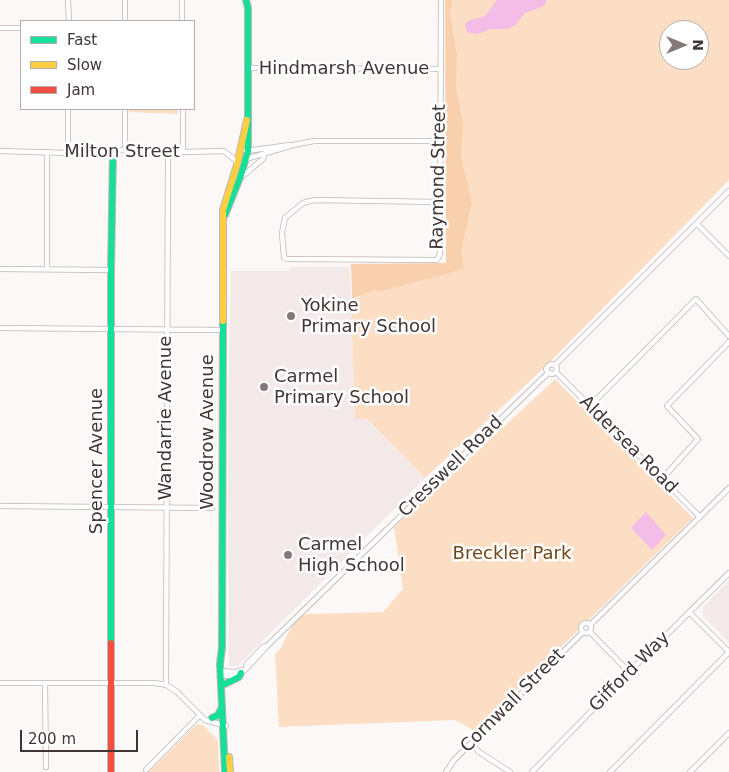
<!DOCTYPE html>
<style>
body{margin:0}
#map{position:relative;width:729px;height:772px;overflow:hidden;background:#fcf8f8;font-family:"DejaVu Sans",sans-serif}
canvas{display:block}
.legend{position:absolute;left:20px;top:20px;width:175px;height:90px;box-sizing:border-box;background:#fff;border:1px solid #b3aeae;margin:0;padding:6px 9px;list-style:none;font-size:15px;color:#423535}
.legend li{display:flex;align-items:center;gap:10px;height:25px}
.legend b{width:25px;border:1px solid #b3aeae}
.north{position:absolute;left:659px;top:20px;width:50px;height:50px;box-sizing:border-box;background:#fff;border:1px solid #b3aeae;border-radius:50%;rotate:90deg;font-size:14px;font-weight:700;line-height:20px;text-align:center;color:#423535}
.north::after{content:'';display:block;margin:auto;width:18px;height:22px;background:#837979;clip-path:polygon(50% 0,100% 100%,50% 72%,0 100%)}
.scale{position:absolute;left:20px;top:730px;width:118px;height:22px;box-sizing:border-box;border:2px solid #423535;border-top:0;padding-left:6px;font-size:15px;line-height:18px;white-space:nowrap;color:#423535;-webkit-text-stroke:4px #fff;paint-order:stroke}
</style>
<div id="map">
<canvas width="729" height="772"></canvas>
<ul class="legend">
<li><b style="height:6px;background:#16e098"></b>Fast</li>
<li><b style="height:6px;background:#ffcf43"></b>Slow</li>
<li><b style="height:6px;background:#f24e42"></b>Jam</li>
</ul>
<div class="north">N</div>
<div class="scale">200 m</div>
</div>
<script>
const c = document.querySelector('canvas').getContext('2d');
c.lineJoin = 'round';
function paint(path, color) {
  c.fillStyle = color;
  c.fill(path, 'evenodd');
}
function shape(rows) {
  const path = new Path2D();
  for (const r of rows) {
    if (r.length === 3) {
      path.moveTo(r[0] + r[2], r[1]);
      path.arc(r[0], r[1], r[2], 0, 2 * Math.PI);
      continue;
    }
    path.moveTo(r[0], r[1]);
    for (let i = 2; i < r.length; i += 2) path.lineTo(r[i], r[i + 1]);
  }
  return path;
}
function stroke(path, color, width, dash) {
  c.strokeStyle = color;
  c.lineWidth = width;
  c.lineCap = dash ? 'butt' : 'round';
  c.setLineDash(dash || []);
  c.stroke(path);
}
function write(font, color, halo, rows, align = 'center') {
  c.font = font + ' "DejaVu Sans",sans-serif';
  c.lineWidth = 5;
  c.setLineDash([]);
  c.textBaseline = 'middle';
  c.strokeStyle = halo;
  c.fillStyle = color;
  for (const [text, x, y, turn = 0] of rows) {
    c.save();
    c.translate(x, y);
    c.rotate((+turn || 0) * Math.PI / 180);
    c.textAlign = isNaN(turn) ? turn : align;
    if (halo) c.strokeText(text, 0, 0);
    c.fillText(text, 0, 0);
    c.restore();
  }
}
paint(shape([
 [291,267,350,267,355,418,366,419,425,478,238,666,229,666,228,420,231,271,289,271],
 [729,580,729,643,703,616,703,607]
]), '#f4e9e9');
paint(shape([
 [447,0,729,0,729,180,546,366,425,478,367,419,355,419,351,301,360,297,365,288,449,266],
 [669,30,699,30,699,60,669,60],
 [129,109,178,109,178,114,129,112],
 [555,379,693,518,475,731,455,720,279,727,275,654,281,648,297,616,309,614,383,612,403,589,394,528,439,482,465,463],
 [197,724,203,725,218,740,219,772,149,772]
]), '#fcdec5');
paint(shape([
 [445,0,451,0,452,6,449,14,452,22,453,34,457,54,456,87,463,122,461,157,472,203,461,251,464,269,379,292,375,290,352,299,351,264,446,263]
]), '#f9d0ad');
paint(shape([
 [497,0,546,0,546,1,544,6,525,13,516,24,509,29,491,29,477,34,468,33,465,27,466,23,470,20,485,16],
 [646,512,666,535,652,550,631,528]
]), '#f3bde7');
const street = shape([
 [68,0,69,21],
 [125,0,125,21],
 [182,0,182,21],
 [0,28,21,28],
 [247,68,441,69],
 [125,109,125,151],
 [183,109,183,152],
 [0,151,68,153,113,150,183,152,224,151,235,160,237,165],
 [246,151,290,145],
 [68,153,68,109],
 [246,159,293,145,314,141,440,141],
 [241,175,244,175,263,159,265,153],
 [439,202,314,200,303,203,285,218,282,233,284,258,287,259,437,260,440,254,441,0],
 [697,224,729,256],
 [0,269,111,270],
 [47,269,47,152],
 [0,328,222,330],
 [555,365,729,191],
 [556,372,700,517],
 [589,407,696,299,729,336],
 [662,479,698,439,667,406,729,342],
 [0,506,212,508],
 [689,612,729,652],
 [586,628,5],
 [590,625,729,488],
 [590,632,629,672],
 [246,665,263,647,267,646],
 [220,671,236,672,241,670],
 [220,676,234,676,244,671,267,646,548,373,553,374,556,372,557,368,555,365,551,364,548,366,546,369,548,373],
 [0,683,155,683,166,685,176,691,205,720,226,726],
 [45,683,46,767],
 [166,685,168,152],
 [471,743,479,752,510,772],
 [146,770,200,715],
 [446,772,454,760,583,632],
 [532,772,629,672,729,573],
 [610,772,729,652],
 [690,772,729,733]
]);
const fast = shape([
 [225,215,241,175,248,151,248,8,246,0],
 [223,321,222,647,220,664,225,772],
 [111,643,111,270,113,150],
 [225,684,239,677,241,673],
 [212,718,218,715,221,709]
]);
const slow = shape([
 [223,321,223,210,237,165,247,120],
 [229,757,230,772]
]);
const jam = shape([
 [111,643,111,772]
]);
stroke(street, '#beb6b6', 6);
stroke(fast, '#beb6b6', 8);
stroke(slow, '#beb6b6', 8);
stroke(jam, '#beb6b6', 8);
stroke(street, '#fffefe', 4.5);
stroke(fast, '#16e098', 6);
stroke(slow, '#ffcf43', 6);
stroke(jam, '#f24e42', 6);
for (const [x, y, r, color] of [
 [291,316,5,"#837979"],
 [264,387,5,"#837979"],
 [288,555,5,"#837979"]
]) {
  const dot = new Path2D();
  dot.arc(x, y, r, 0, 2 * Math.PI);
  c.fillStyle = color;
  c.fill(dot);
  stroke(dot, '#fff', 2);
}
write('18px', '#423535', '#fff', [
 ["Hindmarsh Avenue",344,69],
 ["Milton Street",122,152],
 ["Raymond Street",439,177,-89],
 ["Wandarrie Avenue",166,418,-90],
 ["Woodrow Avenue",208,432,-90],
 ["Aldersea Road",628,445,45],
 ["Spencer Avenue",97,461,-90],
 ["Cresswell Road",451,467,-44],
 ["Gifford Way",630,672,-45],
 ["Cornwall Street",513,701,-45]
]);
write('18px', '#423535', '#fff', [
 ["Yokine",301,306],
 ["Primary School",301,327],
 ["Carmel",274,377],
 ["Primary School",274,398],
 ["Carmel",298,545],
 ["High School",298,566]
], 'left');
write('18px', '#744616', '#fff', [
 ["Breckler Park",512,554]
]);
</script>
